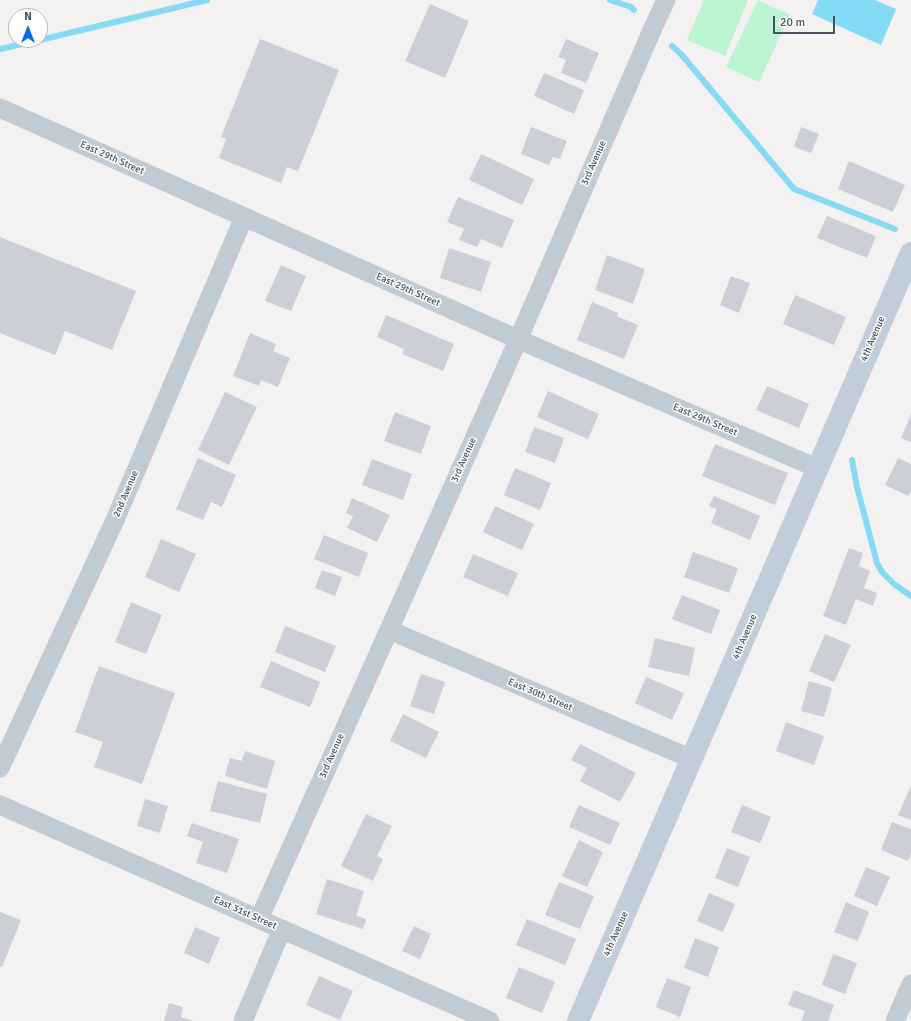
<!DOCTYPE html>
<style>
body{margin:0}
#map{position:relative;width:911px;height:1021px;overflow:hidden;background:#f3f1f1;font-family:Signika,sans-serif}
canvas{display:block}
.north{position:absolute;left:8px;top:8px;width:40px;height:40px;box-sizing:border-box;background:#fff;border:1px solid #b5babf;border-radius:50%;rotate:0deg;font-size:11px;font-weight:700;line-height:16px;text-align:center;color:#475360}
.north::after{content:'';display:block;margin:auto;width:14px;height:18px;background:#0868f6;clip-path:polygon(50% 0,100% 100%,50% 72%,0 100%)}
.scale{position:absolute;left:773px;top:16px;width:62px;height:18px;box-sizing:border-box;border:2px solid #475360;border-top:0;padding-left:5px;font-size:12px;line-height:14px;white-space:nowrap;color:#475360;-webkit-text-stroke:3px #fff;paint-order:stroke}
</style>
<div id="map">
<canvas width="911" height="1021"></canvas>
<div class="north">N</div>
<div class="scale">20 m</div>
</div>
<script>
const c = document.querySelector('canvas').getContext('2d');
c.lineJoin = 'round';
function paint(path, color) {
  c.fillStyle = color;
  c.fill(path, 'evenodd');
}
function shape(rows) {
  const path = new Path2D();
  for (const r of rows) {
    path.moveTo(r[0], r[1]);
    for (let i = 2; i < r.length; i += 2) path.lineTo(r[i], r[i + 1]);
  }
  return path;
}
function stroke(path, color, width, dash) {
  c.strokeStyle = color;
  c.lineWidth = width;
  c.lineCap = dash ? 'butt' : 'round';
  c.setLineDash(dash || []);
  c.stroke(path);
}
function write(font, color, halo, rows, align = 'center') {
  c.font = font + ' Signika,sans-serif';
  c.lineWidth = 3;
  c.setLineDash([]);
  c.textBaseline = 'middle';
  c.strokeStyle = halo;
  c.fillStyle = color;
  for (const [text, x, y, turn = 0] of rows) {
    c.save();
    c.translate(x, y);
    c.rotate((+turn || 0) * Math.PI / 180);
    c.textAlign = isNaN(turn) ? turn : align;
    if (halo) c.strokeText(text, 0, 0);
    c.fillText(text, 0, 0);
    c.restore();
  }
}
paint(shape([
 [704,0,748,0,725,56,687,40],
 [758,0,790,15,759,82,726,67]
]), '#bcf4d3');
paint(shape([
 [818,0,875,0,896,9,881,45,812,14]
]), '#85daf5');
stroke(shape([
 [610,0,631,7,634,10],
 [40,40,207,0],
 [672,46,681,54,794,189,895,229],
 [0,49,39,40],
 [852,460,857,487,877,563,882,572,894,584,911,596]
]), '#85daf5', 6);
paint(shape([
 [430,4,469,21,445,78,405,61],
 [260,39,339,70,298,171,287,167,281,183,219,158,226,139,221,137],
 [566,39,599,53,586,83,561,73,566,60,558,57],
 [544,73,584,90,574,114,534,96],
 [531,127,567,141,560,159,553,157,549,165,521,154],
 [801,127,819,134,811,153,794,147],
 [481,154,534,179,522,205,469,180],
 [849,161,905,185,893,212,838,189],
 [458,197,514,220,502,248,481,239,477,247,459,240,464,229,447,222],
 [827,216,876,236,867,258,817,238],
 [0,237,136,291,112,350,65,331,55,355,0,333],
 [449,248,491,262,481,292,440,278],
 [607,255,645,269,633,304,595,290],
 [281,265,306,276,291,311,265,301],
 [731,276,750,283,739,313,720,305],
 [795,295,846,317,834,345,783,324],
 [592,302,618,313,617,316,638,325,624,359,577,340],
 [386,315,454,344,443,371,402,354,404,349,377,337],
 [250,333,276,344,273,351,290,358,278,387,261,380,259,386,233,376],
 [767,386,809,404,799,428,756,410],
 [548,391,599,414,588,439,537,417],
 [225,392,257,407,229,465,198,450],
 [395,412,431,426,421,454,384,441],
 [911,414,911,442,901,438],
 [534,427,564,438,555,463,525,452],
 [715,444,788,473,775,505,702,476],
 [198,458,236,475,222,507,211,502,203,520,176,509],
 [898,458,911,464,911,491,908,496,885,485],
 [372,459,412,474,403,500,362,485],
 [515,468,551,483,540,510,504,495],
 [714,496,760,516,750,540,711,523,717,509,709,506],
 [352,498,390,515,377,542,347,528,353,516,346,513],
 [495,506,534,524,522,550,483,532],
 [324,535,368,553,359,577,314,559],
 [161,539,196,554,179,592,145,577],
 [849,548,863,553,859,566,870,571,864,588,877,593,873,606,856,599,846,625,823,616],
 [693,552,738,568,729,593,684,577],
 [473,554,518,573,508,596,463,577],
 [322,570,342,577,335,596,315,588],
 [682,595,720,610,711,634,672,619],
 [131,602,162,615,146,654,115,642],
 [285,626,336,646,325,672,275,652],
 [825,634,851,645,834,682,809,671],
 [655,638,695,648,689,676,648,667],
 [271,661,320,682,310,707,260,687],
 [99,666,175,693,142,784,94,767,103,742,75,732],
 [421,674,445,682,434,714,410,706],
 [646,677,684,693,672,720,635,703],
 [809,681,832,688,824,717,801,711],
 [403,714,439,732,426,758,390,741],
 [786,722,824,736,814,765,776,751],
 [580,744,636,773,620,802,580,781,587,768,571,760],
 [245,751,275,761,267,789,225,776,230,758,242,761],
 [218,781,267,794,260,823,210,811],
 [911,786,911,820,898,815],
 [145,799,168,806,160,833,137,826],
 [579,805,620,823,610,845,569,827],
 [742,805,771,817,760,843,731,832],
 [366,814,392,826,377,856,383,859,373,881,341,866],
 [892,822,911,829,911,854,908,861,881,850],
 [192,823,239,839,227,873,196,863,203,842,187,836],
 [579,840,603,852,587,887,562,876],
 [727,848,750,857,738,887,715,878],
 [866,867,890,877,877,906,854,896],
 [327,879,364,891,356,916,366,919,363,929,316,914],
 [559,882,594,896,580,929,545,915],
 [709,893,735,904,723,932,697,921],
 [846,902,869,912,858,941,834,932],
 [0,912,21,920,2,967,0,966],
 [527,919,576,939,565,965,516,945],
 [414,926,431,934,420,959,402,951],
 [195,927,220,938,209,964,184,953],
 [695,938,719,947,708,977,684,968],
 [833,954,857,963,845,994,822,985],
 [519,967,555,982,542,1013,506,998],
 [319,976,353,991,340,1020,306,1005],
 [667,978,691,987,680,1017,656,1007],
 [794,990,834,1005,828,1021,801,1021,805,1011,788,1005],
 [169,1003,183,1007,181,1017,193,1021,164,1021]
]), '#cccfd7');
stroke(shape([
 [0,108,531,345,817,468],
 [389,630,692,759],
 [0,768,115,520,244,217],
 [0,805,490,1021],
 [259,919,389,630,518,340,652,30,666,0],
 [243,1021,282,929],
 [895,1021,911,984]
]), '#c0cbd4', 19);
stroke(shape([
 [578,1021,911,253]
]), '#c2cddb', 22);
write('10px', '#475360', '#fff', [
 ["East 29th Street",112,158,24],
 ["3rd Avenue",594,163,-66],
 ["East 29th Street",408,290,24],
 ["4th Avenue",873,339,-67],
 ["East 29th Street",705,420,23],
 ["3rd Avenue",464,460,-66],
 ["2nd Avenue",126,494,-67],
 ["4th Avenue",745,637,-67],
 ["East 30th Street",540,695,23],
 ["3rd Avenue",332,756,-66],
 ["East 31st Street",245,913,24],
 ["4th Avenue",616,934,-66]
]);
</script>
